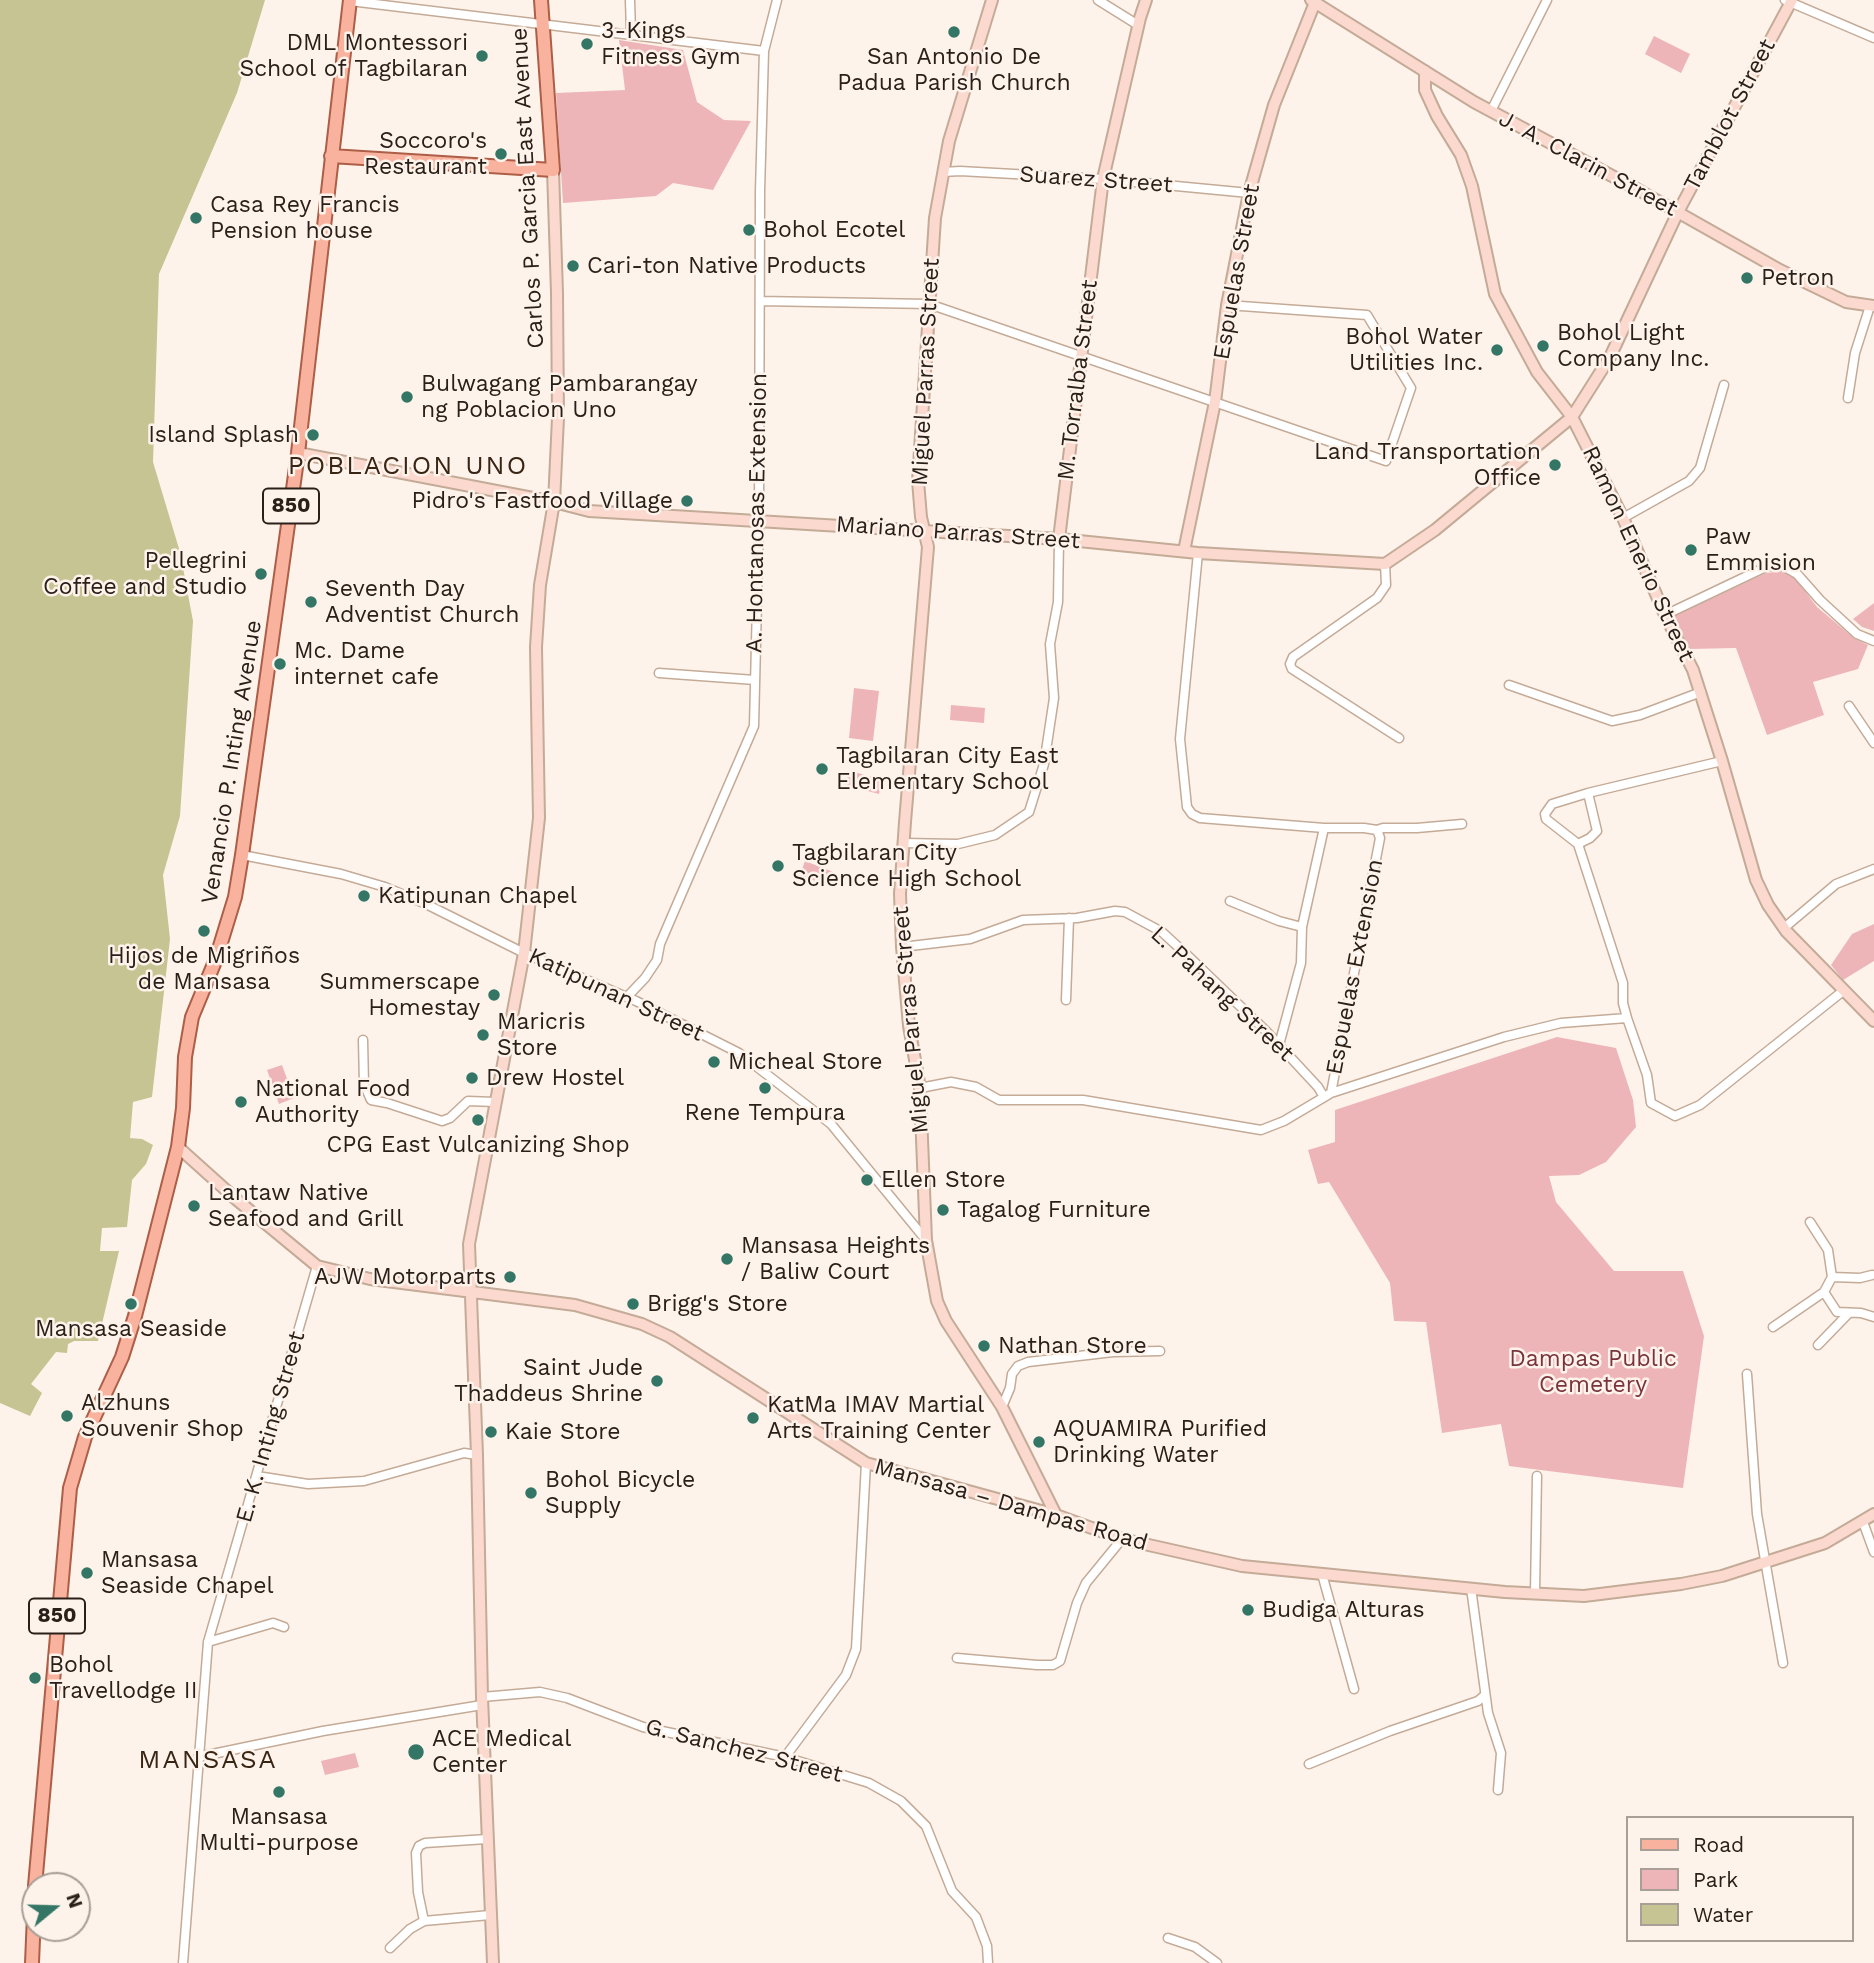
<!DOCTYPE html>
<meta charset="utf-8">
<style>
body{margin:0}
#map{position:relative;width:1874px;height:1963px;overflow:hidden;background:#fef3eb;font-family:"Work Sans",sans-serif}
canvas{display:block}
.legend{position:absolute;left:1626px;top:1816px;width:228px;height:126px;box-sizing:border-box;background:#fef3eb;border:2px solid #a99f97;margin:0;padding:9px 12px;list-style:none;font-size:21px;color:#2a2019}
.legend li{display:flex;align-items:center;gap:14px;height:35px}
.legend b{width:35px;border:2px solid #a99f97}
.north{position:absolute;left:21px;top:1872px;width:70px;height:70px;box-sizing:border-box;background:#fef3eb;border:2px solid #a99f97;border-radius:50%;rotate:71deg;font-size:19px;font-weight:700;line-height:28px;text-align:center;color:#2a2019}
.north::after{content:'';display:block;margin:auto;width:24px;height:32px;background:#347666;clip-path:polygon(50% 0,100% 100%,50% 72%,0 100%)}
</style>
<div id="map">
<canvas width="1874" height="1963"></canvas>
<ul class="legend">
<li><b style="height:9px;background:#f8b29e"></b>Road</li>
<li><b style="height:19px;background:#edb5b8"></b>Park</li>
<li><b style="height:19px;background:#c6c492"></b>Water</li>
</ul>
<div class="north">N</div>
</div>
<script>
const c = document.querySelector('canvas').getContext('2d');
c.lineJoin = 'round';
function paint(path, color) {
  c.fillStyle = color;
  c.fill(path, 'evenodd');
}
function shape(rows) {
  const path = new Path2D();
  for (const r of rows) {
    path.moveTo(r[0], r[1]);
    for (let i = 2; i < r.length; i += 2) path.lineTo(r[i], r[i + 1]);
  }
  return path;
}
function stroke(path, color, width, dash) {
  c.strokeStyle = color;
  c.lineWidth = width;
  c.lineCap = dash ? 'butt' : 'round';
  c.setLineDash(dash || []);
  c.stroke(path);
}
function write(font, color, halo, rows, align = 'center') {
  c.font = font + ' "Work Sans",sans-serif';
  c.lineWidth = 5;
  c.setLineDash([]);
  c.textBaseline = 'middle';
  c.strokeStyle = halo;
  c.fillStyle = color;
  for (const [text, x, y, turn = 0] of rows) {
    c.save();
    c.translate(x, y);
    c.rotate((+turn || 0) * Math.PI / 180);
    c.textAlign = isNaN(turn) ? turn : align;
    if (halo) c.strokeText(text, 0, 0);
    c.fillText(text, 0, 0);
    c.restore();
  }
}
paint(shape([
 [1654,36,1690,54,1681,73,1645,54],
 [619,40,683,50,697,102,724,120,751,121,713,190,673,183,656,196,563,203,556,93,625,90],
 [1783,571,1795,578,1817,607,1854,638,1868,645,1858,669,1813,682,1824,715,1767,735,1736,648,1690,649,1674,616,1766,573],
 [1874,603,1874,631,1862,627,1853,619],
 [854,688,879,691,873,741,849,738],
 [951,705,985,708,984,723,950,720],
 [849,771,882,779,879,794,845,785],
 [805,861,836,873,831,887,800,875],
 [1874,924,1874,961,1843,980,1831,965,1852,934],
 [1557,1037,1616,1048,1633,1100,1636,1127,1606,1162,1579,1175,1549,1176,1556,1202,1614,1271,1683,1271,1704,1336,1683,1488,1509,1466,1501,1424,1442,1433,1426,1322,1394,1321,1390,1283,1329,1182,1318,1184,1308,1150,1335,1142,1335,1110],
 [282,1065,294,1098,279,1104,267,1070],
 [355,1753,359,1767,325,1775,321,1761]
]), '#edb5b8');
paint(shape([
 [0,0,265,0,237,93,159,274,153,462,180,552,193,621,180,816,163,875,170,939,152,1097,133,1102,130,1138,142,1139,153,1145,146,1164,132,1180,127,1227,102,1228,100,1251,119,1251,98,1341,74,1341,68,1344,67,1353,56,1352,31,1384,42,1393,30,1416,0,1403]
]), '#c6c492');
const street = shape([
 [630,0,631,33],
 [1098,0,1138,25],
 [1785,0,1874,38],
 [350,1,764,51],
 [1491,111,1547,0],
 [943,172,960,171,1103,179,1249,193],
 [760,301,929,304,1386,461,1411,388,1367,315,1227,305],
 [1848,398,1855,353,1870,306],
 [1623,518,1689,481,1700,468,1724,385],
 [1198,553,1180,739,1187,807,1192,814,1200,818,1324,828,1364,828,1377,830,1380,838,1331,1093],
 [1385,564,1386,585,1377,598,1293,657,1290,664,1292,669,1399,738],
 [1665,615,1768,566,1783,566,1797,574,1820,600,1857,634,1874,641],
 [659,673,755,680],
 [1509,685,1612,721,1640,715,1701,692],
 [1849,706,1874,743],
 [1377,830,1383,828,1417,828,1462,824],
 [903,843,958,844,995,835,1029,812,1044,764,1054,698,1050,644,1058,602,1059,539],
 [1578,844,1546,819,1545,814,1552,804,1588,793],
 [242,855,341,874,385,887,426,904,524,953,636,1001,739,1053,831,1124,926,1240],
 [1230,901,1279,921,1302,927,1324,828],
 [1784,928,1836,884,1874,869],
 [902,947,970,939,1023,920,1077,918,1115,911,1125,912,1162,932,1187,955,1266,1031,1318,1087,1324,1097],
 [627,997,645,978,657,960,660,944,672,916,754,726,759,520,760,191,764,51,777,0],
 [1066,1000,1069,918],
 [1627,1018,1623,1003,1623,983,1578,844,1590,838,1597,831,1588,793,1722,761],
 [363,1040,364,1084,371,1100,387,1103,442,1121,450,1118,468,1101,495,1102],
 [1279,1045,1301,963,1302,927],
 [920,1088,951,1082,976,1087,999,1100,1083,1100,1261,1130,1284,1121,1331,1093,1504,1037,1561,1023,1627,1018,1647,1075,1651,1103,1675,1116,1700,1105,1843,991],
 [1810,1222,1828,1250,1832,1277,1860,1278,1872,1275],
 [1824,1292,1837,1312,1861,1313,1874,1317],
 [1773,1327,1824,1292,1832,1277],
 [1818,1345,1849,1313],
 [1747,1374,1757,1514,1783,1663],
 [1002,1407,1010,1388,1012,1374,1018,1366,1028,1362,1113,1352,1160,1351],
 [257,1476,308,1484,364,1481,464,1453,477,1455],
 [1863,1522,1874,1552],
 [1322,1574,1354,1689],
 [1471,1588,1488,1713,1501,1753,1498,1790],
 [1535,1593,1537,1476],
 [208,1642,273,1623,284,1627],
 [957,1658,1037,1665,1053,1665,1060,1661,1077,1603,1086,1583,1122,1539],
 [482,1697,540,1692,567,1698,643,1727,785,1757,869,1783,901,1801,926,1826,952,1891,976,1917,987,1946,988,1963],
 [198,1757,323,1731,482,1705],
 [785,1757,846,1675,856,1649,866,1463],
 [1309,1764,1390,1731,1478,1701,1485,1695],
 [424,1921,418,1892,416,1853,419,1846,425,1843,487,1839],
 [1168,1938,1195,1947,1217,1963],
 [390,1948,410,1929,424,1921,490,1915],
 [183,1963,208,1642,317,1266]
]);
const secondary = shape([
 [992,0,949,141,935,218,918,481,921,517,928,547,905,822,900,894,902,947,909,1026,920,1088,926,1240,937,1301,946,1321,1002,1407,1056,1515],
 [1311,0,1474,102,1642,192,1780,270,1846,302,1874,306],
 [1425,71,1425,90,1437,116,1461,155,1472,186,1495,294,1537,372,1572,417,1623,518,1665,615,1693,670,1722,761,1756,880,1768,905,1786,931,1874,1021],
 [298,453,554,502,589,511,1059,539,1198,553,1385,564,1435,530,1572,417,1610,357,1678,212,1792,0],
 [1059,539,1103,179,1140,18,1146,0],
 [1184,551,1215,402,1227,305,1249,193,1274,105,1316,0],
 [178,1147,237,1200,317,1266,370,1279,575,1305,642,1324,670,1337,866,1463,1056,1515,1122,1539,1242,1566,1505,1592,1584,1596,1681,1584,1722,1576,1825,1543,1874,1514],
 [493,1963,482,1697,477,1455,469,1244,524,953,539,818,536,647,540,585,554,502,558,418,557,293,553,170]
]);
const primary = shape([
 [331,156,553,170,541,0],
 [35,1886,70,1488,85,1437,122,1357,135,1316,178,1147,183,1108,185,1057,192,1017,216,959,235,897,242,855,298,453,350,0],
 [32,1963,35,1891]
]);
stroke(street, '#c4ab97', 11);
stroke(secondary, '#c4ab97', 14);
stroke(primary, '#ad5e46', 16);
stroke(street, '#fff', 8);
stroke(secondary, '#fbd9cf', 10);
stroke(primary, '#f8b29e', 12);
for (const [x, y, r, color] of [
 [954,32,7,"#347666"],
 [587,44,7,"#347666"],
 [482,56,7,"#347666"],
 [501,154,7,"#347666"],
 [196,218,7,"#347666"],
 [749,230,7,"#347666"],
 [573,266,7,"#347666"],
 [1747,278,7,"#347666"],
 [1543,346,7,"#347666"],
 [1497,350,7,"#347666"],
 [407,397,7,"#347666"],
 [313,435,7,"#347666"],
 [1555,465,7,"#347666"],
 [687,501,7,"#347666"],
 [1691,550,7,"#347666"],
 [261,574,7,"#347666"],
 [311,602,7,"#347666"],
 [280,664,7,"#347666"],
 [822,769,7,"#347666"],
 [778,866,7,"#347666"],
 [364,896,7,"#347666"],
 [204,931,7,"#347666"],
 [494,995,7,"#347666"],
 [483,1035,7,"#347666"],
 [714,1062,7,"#347666"],
 [472,1078,7,"#347666"],
 [765,1088,7,"#347666"],
 [241,1102,7,"#347666"],
 [478,1120,7,"#347666"],
 [867,1180,7,"#347666"],
 [194,1206,7,"#347666"],
 [943,1210,7,"#347666"],
 [727,1259,7,"#347666"],
 [510,1277,7,"#347666"],
 [131,1304,7,"#347666"],
 [633,1304,7,"#347666"],
 [984,1346,7,"#347666"],
 [657,1381,7,"#347666"],
 [67,1416,7,"#347666"],
 [753,1418,7,"#347666"],
 [491,1432,7,"#347666"],
 [1039,1442,7,"#347666"],
 [531,1493,7,"#347666"],
 [87,1573,7,"#347666"],
 [1248,1610,7,"#347666"],
 [35,1678,7,"#347666"],
 [416,1752,9,"#347666"],
 [279,1792,7,"#347666"]
]) {
  const dot = new Path2D();
  dot.arc(x, y, r, 0, 2 * Math.PI);
  c.fillStyle = color;
  c.fill(dot);
  stroke(dot, '#fef3eb', 2.5);
}
for (const [x, y, w] of [
 [291,506,56],
 [57,1616,56]
]) {
  const box = new Path2D();
  box.roundRect(x - w / 2, y - 17.5, w, 35, 5);
  c.fillStyle = '#fef3eb';
  c.fill(box);
  stroke(box, '#2a2019', 2);
}
write('bold 21px', '#2a2019', null, [
 ["850",291,506],
 ["850",57,1616]
]);
write('23px', '#2a2019', '#fef3eb', [
 ["3-Kings",601,31],
 ["Fitness Gym",601,57],
 ["DML Montessori",468,43,"right"],
 ["School of Tagbilaran",468,69,"right"],
 ["San Antonio De",954,57,"center"],
 ["Padua Parish Church",954,83,"center"],
 ["Soccoro's",487,141,"right"],
 ["Restaurant",487,167,"right"],
 ["Casa Rey Francis",210,205],
 ["Pension house",210,231],
 ["Bohol Ecotel",763,230],
 ["Cari-ton Native Products",587,266],
 ["Petron",1761,278],
 ["Bohol Light",1557,333],
 ["Company Inc.",1557,359],
 ["Bohol Water",1483,337,"right"],
 ["Utilities Inc.",1483,363,"right"],
 ["Bulwagang Pambarangay",421,384],
 ["ng Poblacion Uno",421,410],
 ["Island Splash",299,435,"right"],
 ["Land Transportation",1541,452,"right"],
 ["Office",1541,478,"right"],
 ["Pidro's Fastfood Village",673,501,"right"],
 ["Paw",1705,537],
 ["Emmision",1705,563],
 ["Pellegrini",247,561,"right"],
 ["Coffee and Studio",247,587,"right"],
 ["Seventh Day",325,589],
 ["Adventist Church",325,615],
 ["Mc. Dame",294,651],
 ["internet cafe",294,677],
 ["Tagbilaran City East",836,756],
 ["Elementary School",836,782],
 ["Tagbilaran City",792,853],
 ["Science High School",792,879],
 ["Katipunan Chapel",378,896],
 ["Hijos de Migriños",204,956,"center"],
 ["de Mansasa",204,982,"center"],
 ["Summerscape",480,982,"right"],
 ["Homestay",480,1008,"right"],
 ["Maricris",497,1022],
 ["Store",497,1048],
 ["Micheal Store",728,1062],
 ["Drew Hostel",486,1078],
 ["National Food",255,1089],
 ["Authority",255,1115],
 ["Rene Tempura",765,1113,"center"],
 ["CPG East Vulcanizing Shop",478,1145,"center"],
 ["Ellen Store",881,1180],
 ["Lantaw Native",208,1193],
 ["Seafood and Grill",208,1219],
 ["Tagalog Furniture",957,1210],
 ["Mansasa Heights",741,1246],
 ["/ Baliw Court",741,1272],
 ["AJW Motorparts",496,1277,"right"],
 ["Brigg's Store",647,1304],
 ["Mansasa Seaside",131,1329,"center"],
 ["Nathan Store",998,1346],
 ["Saint Jude",643,1368,"right"],
 ["Thaddeus Shrine",643,1394,"right"],
 ["Alzhuns",81,1403],
 ["Souvenir Shop",81,1429],
 ["KatMa IMAV Martial",767,1405],
 ["Arts Training Center",767,1431],
 ["AQUAMIRA Purified",1053,1429],
 ["Drinking Water",1053,1455],
 ["Kaie Store",505,1432],
 ["Bohol Bicycle",545,1480],
 ["Supply",545,1506],
 ["Mansasa",101,1560],
 ["Seaside Chapel",101,1586],
 ["Budiga Alturas",1262,1610],
 ["Bohol",49,1665],
 ["Travellodge II",49,1691],
 ["ACE Medical",432,1739],
 ["Center",432,1765],
 ["Mansasa",279,1817,"center"],
 ["Multi-purpose",279,1843,"center"]
], 'left');
write('23px', '#2a2019', '#fef3eb', [
 ["Tamblot Street",1730,115,-62],
 ["J. A. Clarin Street",1588,164,28],
 ["Suarez Street",1096,180,4],
 ["Carlos P. Garcia East Avenue",528,188,-93],
 ["Espuelas Street",1237,272,-80],
 ["Miguel Parras Street",926,372,-87],
 ["M. Torralba Street",1078,380,-83],
 ["A. Hontanosas Extension",757,513,-89],
 ["Mariano Parras Street",958,533,4],
 ["Ramon Enerio Street",1638,554,65],
 ["Venancio P. Inting Avenue",232,762,-81],
 ["Espuelas Extension",1355,967,-79],
 ["L. Pahang Street",1222,994,43],
 ["Katipunan Street",616,995,25],
 ["Miguel Parras Street",911,1020,-95],
 ["E. K. Inting Street",271,1427,-74],
 ["Mansasa – Dampas Road",1011,1505,16],
 ["G. Sanchez Street",744,1751,14]
]);
write('23px', '#78333c', '#fef3eb', [
 ["Dampas Public",1593,1359],
 ["Cemetery",1593,1385]
]);
c.letterSpacing = '2px';
write('26px', '#382514', '#fef3eb', [
 ["POBLACION UNO",408,466],
 ["MANSASA",208,1760]
]);
c.letterSpacing = '0px';
</script>
